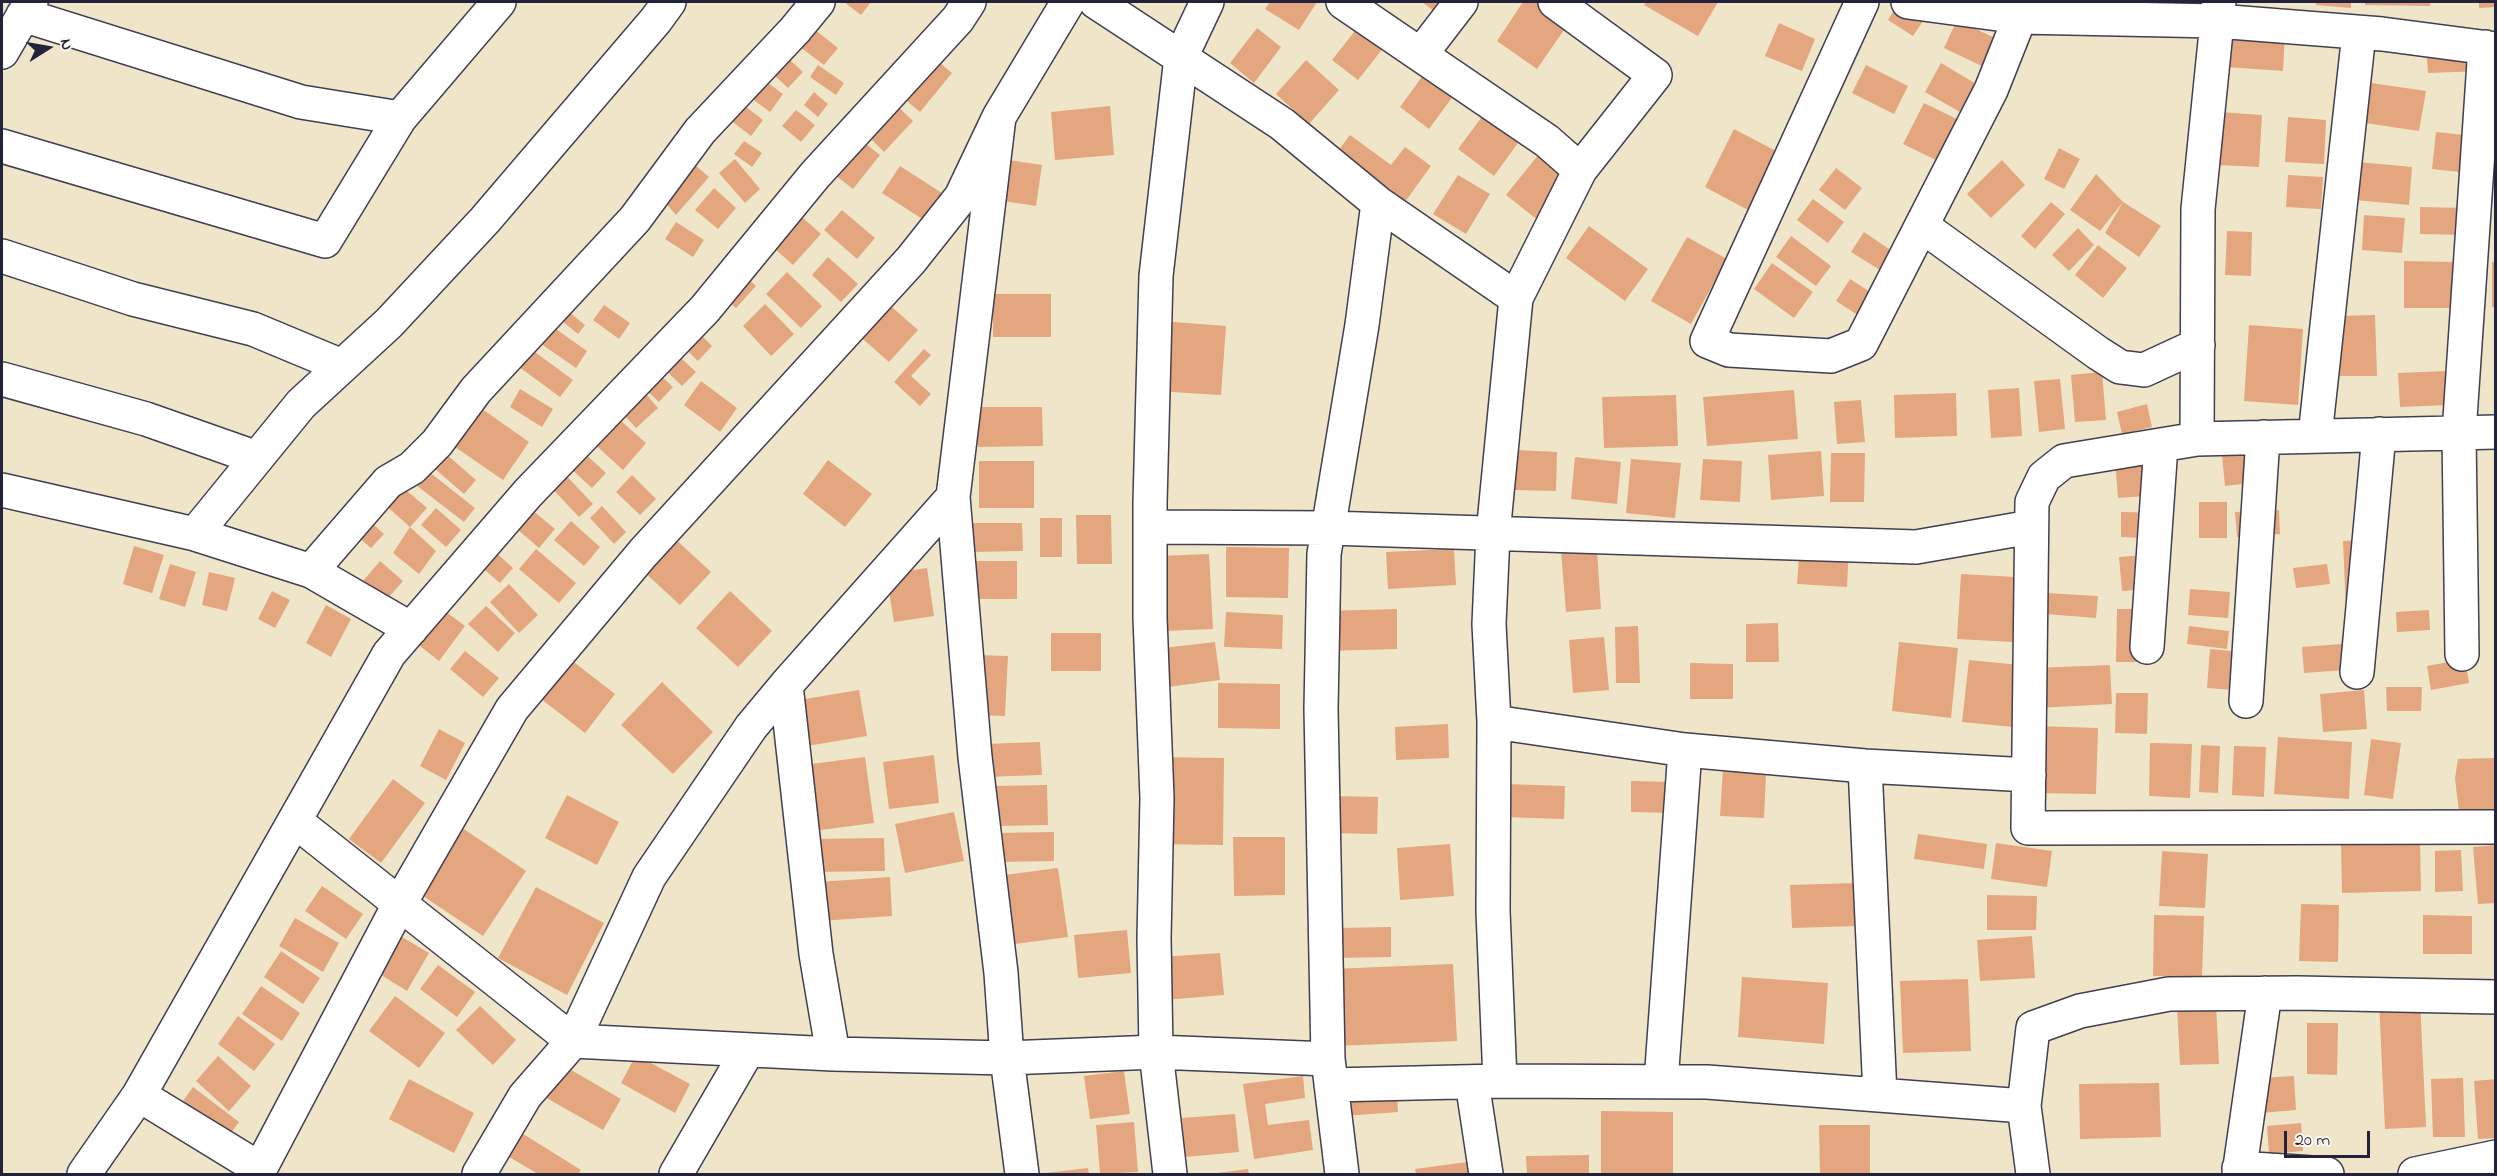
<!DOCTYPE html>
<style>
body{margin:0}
#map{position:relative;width:2497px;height:1176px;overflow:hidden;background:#efe6ca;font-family:"Indie Flower",sans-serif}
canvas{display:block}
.frame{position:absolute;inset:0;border:3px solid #22223b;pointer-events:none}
.north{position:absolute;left:18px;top:18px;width:60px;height:60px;-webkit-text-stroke:4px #fbf7ec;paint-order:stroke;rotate:79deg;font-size:16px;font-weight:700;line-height:24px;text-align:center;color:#22223b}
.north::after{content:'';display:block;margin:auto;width:21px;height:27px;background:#22223b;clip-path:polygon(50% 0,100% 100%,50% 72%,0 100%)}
.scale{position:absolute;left:2284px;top:1131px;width:86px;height:27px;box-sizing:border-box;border:3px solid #22223b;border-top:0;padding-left:8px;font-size:18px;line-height:21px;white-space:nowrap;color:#22223b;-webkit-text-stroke:4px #fbf7ec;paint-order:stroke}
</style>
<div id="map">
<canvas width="2497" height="1176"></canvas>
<div class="frame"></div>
<div class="north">N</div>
<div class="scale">20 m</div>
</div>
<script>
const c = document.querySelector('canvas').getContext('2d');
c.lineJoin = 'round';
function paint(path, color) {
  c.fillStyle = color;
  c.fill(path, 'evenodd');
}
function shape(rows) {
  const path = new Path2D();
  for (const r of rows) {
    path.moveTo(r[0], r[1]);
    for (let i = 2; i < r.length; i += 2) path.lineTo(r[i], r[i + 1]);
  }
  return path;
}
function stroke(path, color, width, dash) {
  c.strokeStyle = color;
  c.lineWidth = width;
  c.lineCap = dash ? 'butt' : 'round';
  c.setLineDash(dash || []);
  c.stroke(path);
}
paint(shape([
 [844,2,871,2,861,15],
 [1270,2,1317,2,1299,30,1265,9],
 [1422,2,1450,2,1439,15],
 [1523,2,1557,2,1575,14,1537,69,1497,41],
 [1646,2,1718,2,1698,36,1644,5],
 [1899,2,1929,12,1913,36,1888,20],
 [2316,2,2351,2,2351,8,2316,5],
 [2365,2,2430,2,2430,6,2365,5],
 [2479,2,2496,2,2496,7,2479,8],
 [1957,20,1999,40,1986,68,1944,48],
 [1362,22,1388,42,1358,80,1332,60],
 [1779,23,1815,39,1802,71,1765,56],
 [1257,28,1281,47,1254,83,1230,63],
 [814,29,838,48,824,65,800,47],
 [2229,30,2285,34,2283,71,2227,67],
 [2481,45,2482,71,2428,73,2426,48],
 [776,47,803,72,788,88,761,63],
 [922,48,952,73,920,112,890,87],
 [1306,60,1339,90,1309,124,1276,94],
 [1432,63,1462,84,1429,129,1400,107],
 [1941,63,1983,88,1967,116,1925,92],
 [818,65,844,83,836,95,810,77],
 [1866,65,1908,86,1894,114,1852,93],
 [756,74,783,94,770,112,743,92],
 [2371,83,2426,91,2419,131,2365,123],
 [814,92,828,104,818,117,804,105],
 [884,93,913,121,884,152,855,123],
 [732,96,763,120,751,136,720,112],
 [1924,103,1965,123,1944,164,1903,144],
 [1110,106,1114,155,1055,160,1051,112],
 [796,110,815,125,801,142,782,126],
 [1487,110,1523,136,1494,176,1458,149],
 [2220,112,2262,115,2259,167,2217,165],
 [2288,117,2326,120,2324,164,2285,162],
 [1734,129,1778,152,1748,210,1705,187],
 [848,130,880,155,853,189,821,164],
 [2436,132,2473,136,2469,173,2432,169],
 [1350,135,1391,165,1405,147,1431,166,1399,210,1332,159],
 [744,141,762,153,752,167,734,154],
 [2059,148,2080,159,2064,189,2044,179],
 [679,151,709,177,676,215,664,201],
 [1539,154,1571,180,1539,221,1506,195],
 [988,157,1042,165,1036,206,983,198],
 [735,159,760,189,745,203,719,173],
 [2002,160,2025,185,1991,218,1967,194],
 [2358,162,2412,167,2409,205,2355,200],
 [900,166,945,195,927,222,882,193],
 [1836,168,1862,188,1845,210,1819,190],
 [2096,174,2123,202,2100,231,2070,210],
 [1458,175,1490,194,1466,234,1433,214],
 [2288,175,2323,177,2321,209,2286,207],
 [714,188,736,208,718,229,695,210],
 [1813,199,1844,222,1828,243,1797,220],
 [2051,202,2065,214,2035,249,2021,236],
 [2123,202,2161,226,2139,257,2105,233],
 [2420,207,2464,208,2465,235,2420,234],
 [793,209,821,234,793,265,765,240],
 [842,210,875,238,857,259,824,230],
 [2364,215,2405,218,2402,253,2362,250],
 [676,222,704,240,693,257,665,239],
 [1589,226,1648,269,1625,301,1566,258],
 [2078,228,2094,245,2069,271,2052,255],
 [2227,231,2252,232,2251,276,2225,275],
 [1864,232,1892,251,1880,270,1851,252],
 [1791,236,1831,266,1816,286,1776,257],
 [1687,237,1727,259,1691,324,1651,301],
 [2098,245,2127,268,2103,298,2075,275],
 [828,257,858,284,841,302,812,275],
 [2404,261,2455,262,2455,308,2404,308],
 [2492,262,2496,262,2496,307,2492,307],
 [1772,263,1813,292,1794,318,1754,289],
 [734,266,756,286,736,308,714,288],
 [787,272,822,306,801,328,766,294],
 [1850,279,1887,303,1873,325,1836,301],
 [993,294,1051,294,1051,337,993,337],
 [885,301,918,330,889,362,856,333],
 [558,303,585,325,578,334,551,312],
 [765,304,794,334,771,356,743,326],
 [604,305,630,323,619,339,593,320],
 [2375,315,2377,376,2340,376,2339,316],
 [684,318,712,346,698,361,669,333],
 [1161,321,1226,326,1221,395,1155,391],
 [546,322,587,351,576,368,534,339],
 [2249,325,2303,329,2298,405,2244,401],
 [663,341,696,372,682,386,650,355],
 [524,344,573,380,560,397,511,361],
 [924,349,931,355,911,376,931,394,920,406,894,382],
 [648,364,673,387,659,402,634,379],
 [2447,371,2449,405,2400,407,2398,373],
 [2102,372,2106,420,2075,422,2071,375],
 [2060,379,2065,429,2039,432,2034,381],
 [701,381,737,408,720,432,684,405],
 [639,386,658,408,636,428,616,406],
 [2019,388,2022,436,1991,438,1988,390],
 [520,389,553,409,542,427,510,407],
 [1794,390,1798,439,1707,446,1703,397],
 [1956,393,1957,436,1895,438,1894,395],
 [1676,395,1678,446,1604,448,1602,397],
 [468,399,529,442,503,480,442,438],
 [1861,400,1865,442,1837,444,1834,402],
 [2147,404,2152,427,2122,434,2117,412],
 [977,407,1042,407,1043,446,978,447],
 [613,414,646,443,623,470,590,440],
 [439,448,476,480,464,494,427,462],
 [581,450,606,473,592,488,568,466],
 [1516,450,1557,452,1556,491,1515,490],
 [1821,451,1824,496,1771,500,1768,455],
 [2267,451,2270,481,2225,486,2222,455],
 [1831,453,1865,453,1864,502,1830,502],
 [2155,455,2159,495,2118,498,2115,459],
 [1575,457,1621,462,1617,504,1571,499],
 [1631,459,1681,463,1675,518,1626,513],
 [1703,459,1742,461,1740,502,1700,500],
 [414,460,475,508,464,522,403,475],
 [828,460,872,494,845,527,803,494],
 [979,461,1034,461,1034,508,979,508],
 [560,469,593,504,579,517,546,482],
 [632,475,656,499,640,515,616,492],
 [400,485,427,508,410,527,384,504],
 [2199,502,2227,502,2227,538,2199,538],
 [525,504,555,529,539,548,510,523],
 [602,506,626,532,614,544,590,518],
 [436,508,461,530,446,547,421,525],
 [2279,510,2280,534,2237,537,2235,512],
 [2121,512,2168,513,2167,539,2121,537],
 [361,513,384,534,371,548,348,528],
 [1076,515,1111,515,1112,564,1077,564],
 [1040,518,1062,518,1062,557,1040,557],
 [571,521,600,547,584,566,554,540],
 [972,523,1022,523,1023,551,972,552],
 [410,527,436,551,419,574,393,553],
 [672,536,711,572,680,605,642,570],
 [1596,537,1601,609,1566,612,1560,539],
 [2367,540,2346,613,2343,541],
 [483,541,513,568,500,583,470,557],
 [1800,544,1849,547,1847,587,1797,584],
 [134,546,164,555,152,593,123,584],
 [1226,547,1289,548,1288,598,1226,597],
 [536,549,576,583,559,603,519,569],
 [1454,549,1456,585,1388,589,1386,552],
 [1209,554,1213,629,1164,631,1160,556],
 [2157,554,2160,588,2122,591,2119,557],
 [380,561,403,581,380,607,357,588],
 [969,561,1017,561,1017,599,969,599],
 [170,564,196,572,185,607,159,599],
 [2327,564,2330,584,2296,588,2293,568],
 [927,568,934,616,894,622,886,574],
 [209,572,235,578,227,611,202,605],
 [1961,574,2016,577,2013,642,1957,639],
 [509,584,538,615,519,633,490,602],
 [2190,589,2230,592,2228,618,2188,615],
 [272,591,290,600,275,628,258,619],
 [730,591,772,631,738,667,696,628],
 [2046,593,2098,596,2096,618,2045,614],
 [326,605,351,619,331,657,306,643],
 [437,605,465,626,439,661,411,639],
 [486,606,515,633,498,652,468,624],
 [1397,609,1397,649,1324,651,1324,611],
 [2117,609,2158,609,2158,662,2116,662],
 [2429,610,2430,630,2397,632,2396,612],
 [1226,612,1283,615,1282,649,1224,647],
 [1778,623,1779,662,1746,662,1746,624],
 [1638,626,1640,683,1616,683,1615,627],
 [2189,626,2229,631,2227,649,2187,644],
 [1051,633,1101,633,1101,671,1051,671],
 [1604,637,1609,690,1573,693,1569,640],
 [1215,642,1220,680,1160,688,1155,649],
 [1899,642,1958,648,1951,718,1892,711],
 [2355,643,2357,669,2304,673,2302,647],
 [557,649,615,694,585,733,527,688],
 [2210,649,2253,653,2249,691,2207,688],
 [465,651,499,678,483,697,450,669],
 [975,655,1008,656,1005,716,973,715],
 [2465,659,2469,683,2431,690,2427,666],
 [1969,660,2020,665,2013,727,1962,722],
 [1690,663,1733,664,1733,699,1690,699],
 [2110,665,2112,704,2036,708,2033,668],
 [662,682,713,732,673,774,621,725],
 [1218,683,1280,684,1280,729,1218,728],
 [2386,687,2422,687,2421,711,2387,711],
 [859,690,867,736,807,746,799,700],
 [2364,690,2367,729,2323,732,2320,694],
 [2116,693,2148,693,2147,734,2115,733],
 [1448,724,1449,758,1396,760,1395,727],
 [2035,726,2098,728,2096,794,2034,793],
 [439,729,465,743,446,780,420,766],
 [2278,737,2352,742,2349,799,2274,794],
 [2371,739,2401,743,2393,799,2364,795],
 [1040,742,1042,775,985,777,984,744],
 [2150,743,2192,744,2190,798,2149,796],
 [2201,745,2220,746,2218,793,2199,792],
 [2234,746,2266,747,2264,797,2232,795],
 [1724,752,1767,754,1764,818,1720,816],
 [934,755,939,803,889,809,883,762],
 [865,757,874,823,813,831,804,765],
 [1152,757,1224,758,1223,845,1151,844],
 [2496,758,2496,813,2459,813,2455,778,2458,759],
 [393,779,425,803,381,863,349,839],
 [1631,781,1675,782,1673,813,1631,812],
 [1506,784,1565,786,1564,819,1504,817],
 [1047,785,1048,825,994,826,993,786],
 [567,795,619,822,597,865,545,838],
 [1330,796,1378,797,1377,834,1329,833],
 [954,812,964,861,905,873,895,824],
 [452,821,526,871,483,936,408,886],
 [1054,832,1054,861,996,862,995,833],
 [1918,834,1987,844,1984,869,1914,859],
 [1233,837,1285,837,1285,895,1234,896],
 [884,838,885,871,812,872,812,839],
 [2420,842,2421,891,2342,893,2341,843],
 [1996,843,2052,851,2047,887,1991,879],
 [1450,844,1454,896,1400,900,1397,848],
 [2496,845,2496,903,2478,904,2473,847],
 [2461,850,2463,891,2435,892,2435,851],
 [2162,851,2208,854,2205,908,2159,906],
 [1058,868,1068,937,1007,945,997,876],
 [890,877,892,916,821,921,819,882],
 [1857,883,1859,926,1792,928,1790,885],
 [322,886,363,914,346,939,305,911],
 [536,887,604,923,567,995,498,958],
 [1987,895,2037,896,2036,930,1987,930],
 [2301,904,2339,905,2338,962,2299,961],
 [2154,915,2204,916,2202,977,2153,976],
 [2423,915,2472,916,2472,954,2423,954],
 [295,918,339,943,323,972,279,946],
 [1391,927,1391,957,1336,958,1336,928],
 [1127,930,1131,973,1078,978,1074,935],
 [395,933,429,953,407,991,373,970],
 [2032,936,2035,978,1980,981,1977,940],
 [281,951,320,978,303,1004,264,977],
 [1220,953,1224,995,1165,1000,1161,957],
 [1453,964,1457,1041,1335,1046,1331,969],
 [438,965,475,992,457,1017,420,989],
 [1742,977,1828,983,1824,1044,1738,1037],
 [1968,979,1971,1051,1903,1053,1900,981],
 [261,986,300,1013,282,1041,242,1014],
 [395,996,445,1033,419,1068,369,1031],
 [2420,999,2426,1127,2385,1129,2379,1001],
 [2216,1005,2219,1064,2180,1065,2177,1006],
 [480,1006,516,1040,493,1065,456,1030],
 [238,1016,275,1044,254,1071,218,1044],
 [2307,1023,2338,1023,2337,1075,2307,1074],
 [636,1055,690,1084,675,1113,621,1083],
 [218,1056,251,1086,229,1111,196,1081],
 [561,1064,621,1099,603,1130,543,1096],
 [1124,1071,1130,1114,1090,1119,1084,1076],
 [1303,1076,1305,1098,1265,1104,1268,1125,1309,1120,1313,1150,1254,1159,1243,1084],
 [1396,1076,1398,1112,1344,1116,1341,1080],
 [2294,1076,2296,1110,2261,1113,2258,1078],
 [2463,1078,2465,1137,2433,1137,2431,1079],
 [409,1079,474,1113,454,1153,389,1119],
 [2496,1079,2496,1138,2478,1139,2474,1081],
 [2159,1083,2161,1137,2080,1139,2079,1084],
 [193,1087,239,1122,223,1143,178,1108],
 [1601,1111,1673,1112,1673,1174,1601,1174],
 [1235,1114,1239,1152,1185,1157,1182,1118],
 [1134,1122,1138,1172,1100,1174,1096,1125],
 [2301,1123,2303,1151,2269,1154,2267,1126],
 [1819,1125,1870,1125,1870,1174,1820,1174],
 [520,1132,581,1170,578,1174,538,1174,506,1155],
 [1589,1155,1589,1174,1527,1174,1526,1156],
 [1467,1162,1469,1174,1416,1174,1415,1169],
 [1088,1168,1089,1174,1045,1174,1045,1173],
 [1248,1169,1249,1174,1217,1174,1217,1173]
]), '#e4a67e');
const street = shape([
 [1096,2,1282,124,1378,203,1362,325,1324,554,1321,709,1328,1059],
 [1343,2,1547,141,1580,170],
 [1862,2,1707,341,1729,350,1831,356,1861,344,1991,90,2020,17],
 [1908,2,2020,17,2217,21,2382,34,2496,49],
 [23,15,301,102,400,118,499,2],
 [2,52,31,2],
 [1421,54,1461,2],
 [2,146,325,241,400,118],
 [1922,226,2098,353,2120,367,2144,370,2198,345],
 [2,256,133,299,253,329,342,366],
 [1516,298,1580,170,1655,75,1555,2],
 [2,379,146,419,257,458],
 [2496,432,2197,439,2064,461,2044,477,2032,502,2028,828,2496,827],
 [2315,436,2359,33],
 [2197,439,2198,209,2219,2],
 [2,490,195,534,301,404,389,323,485,220,656,20,669,2],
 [953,497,999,117,1068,2],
 [1151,527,1329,528,1916,547,2031,527],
 [195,534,311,571,411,629],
 [311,571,388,482,412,468,437,443,476,390,635,219,700,131,795,30,818,2],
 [2147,647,2161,445],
 [2462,654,2459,433,2485,47],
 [2357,672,2379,434],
 [2246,701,2263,437],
 [1494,722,1685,750,1865,766,2029,775],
 [1865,766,1880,1095],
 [295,821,573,1041,649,877,751,727,786,685,833,632,953,497,975,757,1001,973,1007,1058,833,1054,816,954,786,685],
 [1500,1081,1707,1082,2024,1106,2033,1028,2080,1011,2169,994,2298,993,2496,997],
 [1472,1082,1486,1174],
 [1661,1082,1685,750],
 [1331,1085,1500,1081,1493,911,1494,722,1489,624,1493,534,1516,298,1378,203],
 [2024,1106,2033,1174],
 [2239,1168,2327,1174],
 [260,1169,400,903,512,709,643,553,911,260,961,197,999,117],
 [84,1174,139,1095],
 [256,1174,260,1169,139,1095,389,654,528,493,705,309,815,175,958,19,969,2],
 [479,1174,525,1096,573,1041,833,1054],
 [676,1174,748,1050],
 [1022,1174,1007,1058,1156,1052,1328,1059,1342,1174],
 [1170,1174,1156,1052,1154,938,1157,798,1150,618,1150,503,1156,276,1181,57,1207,2],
 [2239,1174,2265,993],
 [2415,1174,2496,1157]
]);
stroke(street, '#413f50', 36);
stroke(street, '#fff', 33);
</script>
